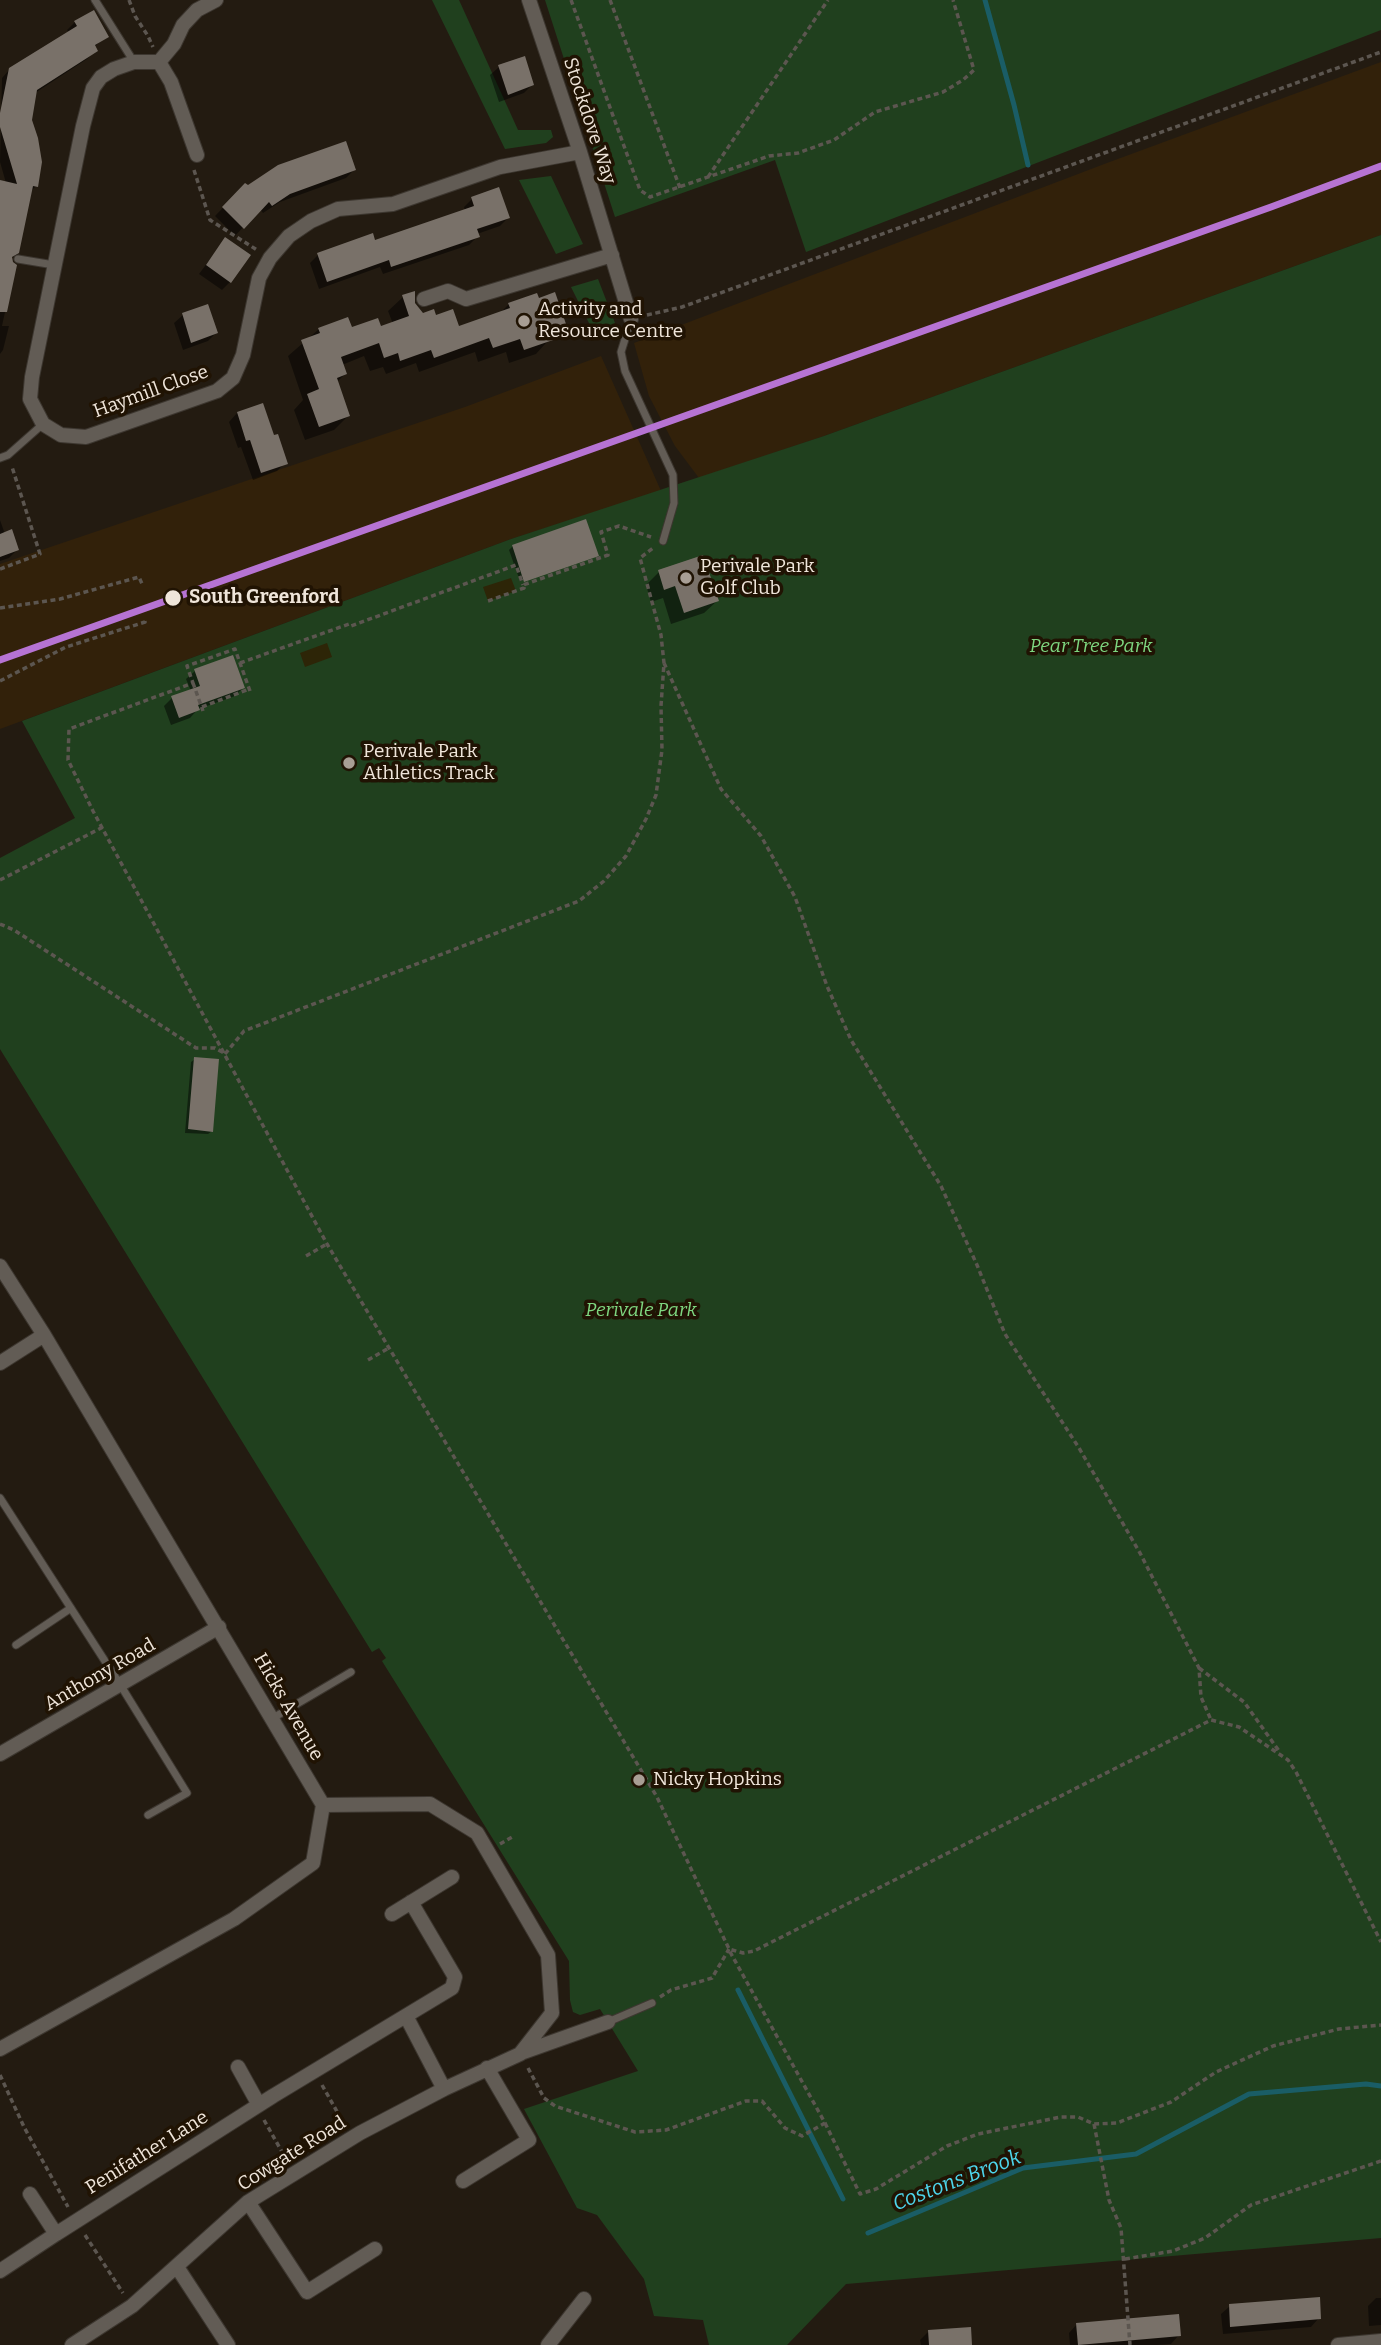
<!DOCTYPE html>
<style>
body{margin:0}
canvas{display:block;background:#231b11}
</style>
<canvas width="1381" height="2345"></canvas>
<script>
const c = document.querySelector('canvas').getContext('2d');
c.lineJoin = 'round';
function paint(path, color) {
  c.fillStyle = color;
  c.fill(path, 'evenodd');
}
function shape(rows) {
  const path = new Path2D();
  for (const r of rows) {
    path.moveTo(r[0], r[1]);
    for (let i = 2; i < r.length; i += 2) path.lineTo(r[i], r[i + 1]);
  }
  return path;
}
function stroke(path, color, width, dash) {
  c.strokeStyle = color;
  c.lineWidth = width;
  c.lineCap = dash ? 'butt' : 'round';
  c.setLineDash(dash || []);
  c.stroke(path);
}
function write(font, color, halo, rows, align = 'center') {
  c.font = font + ' Bitter,serif';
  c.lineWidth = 7;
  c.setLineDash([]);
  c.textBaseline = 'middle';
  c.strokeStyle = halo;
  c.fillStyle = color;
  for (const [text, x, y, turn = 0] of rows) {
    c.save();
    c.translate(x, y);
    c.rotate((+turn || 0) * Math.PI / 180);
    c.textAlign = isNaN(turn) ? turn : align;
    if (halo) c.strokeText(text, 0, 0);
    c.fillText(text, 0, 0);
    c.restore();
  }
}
paint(shape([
 [1381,62,1381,235,824,436,699,478,675,446,649,396,634,343,1107,163],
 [601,356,661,491,511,539,0,729,0,564,465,407]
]), '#32210a');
paint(shape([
 [432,0,459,0,518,130,551,130,553,137,546,143,505,149],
 [545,0,1381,0,1381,30,806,252,775,160,615,217],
 [551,176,583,244,556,254,519,180],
 [1381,235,1381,2238,846,2284,787,2345,709,2345,703,2320,654,2316,644,2279,597,2215,577,2208,524,2109,638,2071,600,2009,580,2015,573,2012,570,2000,569,1961,382,1661,386,1658,379,1648,372,1652,0,1049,0,858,75,818,22,721,511,539,824,436],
 [598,279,615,323,595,335,571,287]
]), '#20401e');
paint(shape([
 [511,578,516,591,488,601,483,587],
 [327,643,332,657,305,667,300,653]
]), '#2d2507');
paint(shape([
 [75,22,106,36,94,47,95,51,87,59,35,93,30,120,36,186,30,192,17,252,11,259,15,266,2,326,9,326,3,350,0,354,0,184,6,183,0,162,2,78,10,69,69,33,67,30],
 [499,67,532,85,524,93,499,102,490,75],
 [354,170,346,178,280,202,263,213,260,209,235,236,215,216,245,185,247,187],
 [472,199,508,218,500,226,477,234,478,236,469,245,383,274,380,267,319,289,310,263,318,255,374,242,465,211,464,207],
 [225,239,230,282,222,290,199,274],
 [403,297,413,303,422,315,435,317,458,328,500,313,509,304,564,323,536,354,509,363,506,352,478,362,475,352,419,372,416,363,386,374,383,367,370,371,364,356,342,365,345,374,337,382,348,416,334,430,305,440,294,410,303,400,288,356,319,329,380,329,393,324,388,311],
 [207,306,216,333,208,341,183,350,174,323,183,315],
 [237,413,273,438,285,463,277,471,253,480,241,447,238,448,229,422],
 [0,520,5,534,17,550,9,558,0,561],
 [513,546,595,555,520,581,509,550],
 [702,557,717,601,704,613,671,624,663,598,651,602,646,585,659,572],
 [232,657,243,688,235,696,198,709,190,718,171,725,164,706,172,698,191,691,186,679,195,671],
 [195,1059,212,1131,208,1134,185,1133,191,1062],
 [1376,2298,1381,2298,1381,2325,1369,2326,1368,2306],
 [1230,2306,1319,2318,1311,2327,1223,2334,1221,2314],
 [1077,2324,1179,2335,1171,2344,1157,2345,1070,2345,1069,2333],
 [928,2332,970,2345,921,2345,920,2340]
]), '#0007');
stroke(shape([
 [985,0,1014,105,1028,165],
 [738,1990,843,2199],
 [868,2233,1023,2168,1136,2154,1249,2094,1366,2084,1381,2086]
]), '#1a5d66', 5);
paint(shape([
 [94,10,109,37,95,45,98,51,37,90,32,120,38,138,42,162,38,187,33,186,19,253,12,257,13,262,17,265,7,312,0,312,0,180,17,184,0,127,0,113,9,68,77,26,74,21],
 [525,56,534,85,508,95,498,65],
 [346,141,356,170,290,194,272,206,269,202,244,229,222,207,245,183,248,185,278,165],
 [499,187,510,218,477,229,480,237,391,267,389,260,327,282,317,253,373,233,375,240,474,206,471,197],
 [225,237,251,255,231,283,206,265],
 [415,291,415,303,423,313,434,309,436,315,453,309,459,326,510,308,508,303,537,293,539,298,555,292,566,324,549,330,553,340,524,350,520,339,493,348,489,338,434,358,431,350,400,361,398,353,384,358,379,343,341,357,347,374,337,378,350,416,319,427,307,394,319,389,301,340,320,333,318,328,348,317,352,327,378,318,381,326,409,316,402,295],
 [208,304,218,333,191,343,182,313],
 [263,403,274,435,278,434,288,464,261,473,250,440,246,441,237,412],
 [586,519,599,556,524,582,512,545],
 [12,529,19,550,0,557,0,534],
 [703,555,719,601,684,613,675,586,664,590,658,570],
 [233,655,245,688,198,705,200,710,179,718,171,696,200,686,194,669],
 [194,1057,219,1059,213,1132,188,1129],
 [1320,2297,1321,2319,1230,2327,1229,2304],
 [1179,2314,1181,2336,1078,2345,1076,2323],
 [971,2327,972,2345,929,2345,928,2330]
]), '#797169');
const lane = shape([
 [95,0,134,62],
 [18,259,54,265],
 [631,320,621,352,625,371,673,475,674,503,663,541],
 [0,458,8,455,43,424],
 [0,1498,121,1686,187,1793,148,1815],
 [16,1645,71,1608],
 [273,1718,351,1672],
 [608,2022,652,2003]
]);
const street = shape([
 [216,0,197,10,183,25,174,44,159,62,134,62,114,69,101,77,93,88,83,126,32,377,30,399,43,424,61,435,86,437,217,391,233,378,243,355,259,278,270,258,289,236,311,221,338,209,393,204,500,167,580,152],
 [529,0,580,152,631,319],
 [159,62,171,82,197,155],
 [424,299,448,291,466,299,612,255],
 [0,1266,44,1335,323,1805,313,1863,234,1919,0,2049],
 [0,1363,44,1335],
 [0,1754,219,1627],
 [392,1914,452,1877],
 [406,2016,444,2089],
 [521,2053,608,2022],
 [238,2067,259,2105],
 [463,2181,529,2140,487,2068],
 [248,2202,307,2292,375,2249],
 [56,2234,273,2096,452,1988,455,1977,411,1902],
 [177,2267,228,2345],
 [0,2271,56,2234,30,2194],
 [72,2345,132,2306,248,2202,360,2133,444,2089,520,2054,552,2013,548,1955,477,1833,430,1804,323,1805],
 [548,2345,584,2299],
 [1338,2345,1381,2341]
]);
stroke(lane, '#3d3730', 9);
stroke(street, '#3d3730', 16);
stroke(shape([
 [129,0,135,16,148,36,153,47],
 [571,0,640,190,650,197,769,156,798,153,834,140,875,112,943,92,963,80,974,70,953,0],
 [610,0,680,188],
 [194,170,210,220,257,250],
 [708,177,828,0],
 [647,315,682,307,1381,52],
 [0,569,40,554,12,467],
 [488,601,524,588,523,585,608,555,601,532,619,526,651,537],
 [0,608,60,599,139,577,143,586],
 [240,663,349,624,351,626,516,565,523,585],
 [664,663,721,789,761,836,795,897,827,986,851,1040,941,1186,977,1265,1005,1334,1079,1448,1140,1553,1199,1668,1201,1697,1211,1720],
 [0,681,66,647,145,622,144,618],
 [193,683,203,711],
 [250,691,235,649,187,666,193,683,69,729,68,760,93,811,327,1244,657,1797,729,1949,743,1953,754,1951,1211,1720,1239,1727,1288,1760,1296,1772,1381,1942],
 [202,707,249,689],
 [0,880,103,827],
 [0,924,14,930,196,1048,215,1048,224,1053],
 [225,1054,244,1031,579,901,604,881,626,856,646,819,656,795,662,750,661,706,664,663,661,635,640,558,653,548],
 [306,1256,327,1244],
 [368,1360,389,1348],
 [1199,1668,1244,1702,1279,1751],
 [500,1844,514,1836],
 [660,1997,671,1990,712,1978,729,1949],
 [528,2068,544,2098,555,2106,635,2132,666,2130,746,2101,762,2101,785,2128,802,2136,825,2123,729,1950],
 [0,2075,24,2127,68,2207],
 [322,2085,344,2124],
 [264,2120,286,2159],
 [825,2123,860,2194,876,2189,947,2146,978,2134,1061,2117,1078,2117,1094,2124,1117,2123,1171,2102,1216,2072,1273,2046,1339,2029,1381,2025],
 [1094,2124,1109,2200,1121,2228,1130,2345],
 [85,2235,123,2293],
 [1125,2259,1173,2251,1205,2238,1251,2205,1381,2161]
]), '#5c5650', 3.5, [5, 3.5]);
stroke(lane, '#625c55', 7);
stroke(street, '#625c55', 14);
stroke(shape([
 [0,660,1271,207,1381,166]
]), '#b673d3', 7);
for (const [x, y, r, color] of [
 [524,321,7,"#a89e94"],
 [686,578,7,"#a89e94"],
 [173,598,9,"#efe5da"],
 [349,763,7,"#a89e94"],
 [639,1780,7,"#a89e94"]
]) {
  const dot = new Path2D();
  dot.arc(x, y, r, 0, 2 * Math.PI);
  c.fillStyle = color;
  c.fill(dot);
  stroke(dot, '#201303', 2.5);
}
write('19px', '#efe5da', '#201303', [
 ["Stockdove Way",589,121,72],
 ["Haymill Close",151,392,-20],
 ["Anthony Road",100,1675,-30],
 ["Hicks Avenue",288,1707,60],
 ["Penifather Lane",147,2153,-32],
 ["Cowgate Road",292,2154,-32]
]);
write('19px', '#efe5da', '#201303', [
 ["Activity and",538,310],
 ["Resource Centre",538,332],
 ["Perivale Park",700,567],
 ["Golf Club",700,589],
 ["Perivale Park",363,752],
 ["Athletics Track",363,774],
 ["Nicky Hopkins",653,1780]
], 'left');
write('bold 19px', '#efe5da', '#201303', [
 ["South Greenford",189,598]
], 'left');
write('italic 19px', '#7ed780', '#201303', [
 ["Pear Tree Park",1091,647],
 ["Perivale Park",641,1311]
]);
write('italic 21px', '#4dd5eb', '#201303', [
 ["Costons Brook",957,2181,-21]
]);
</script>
